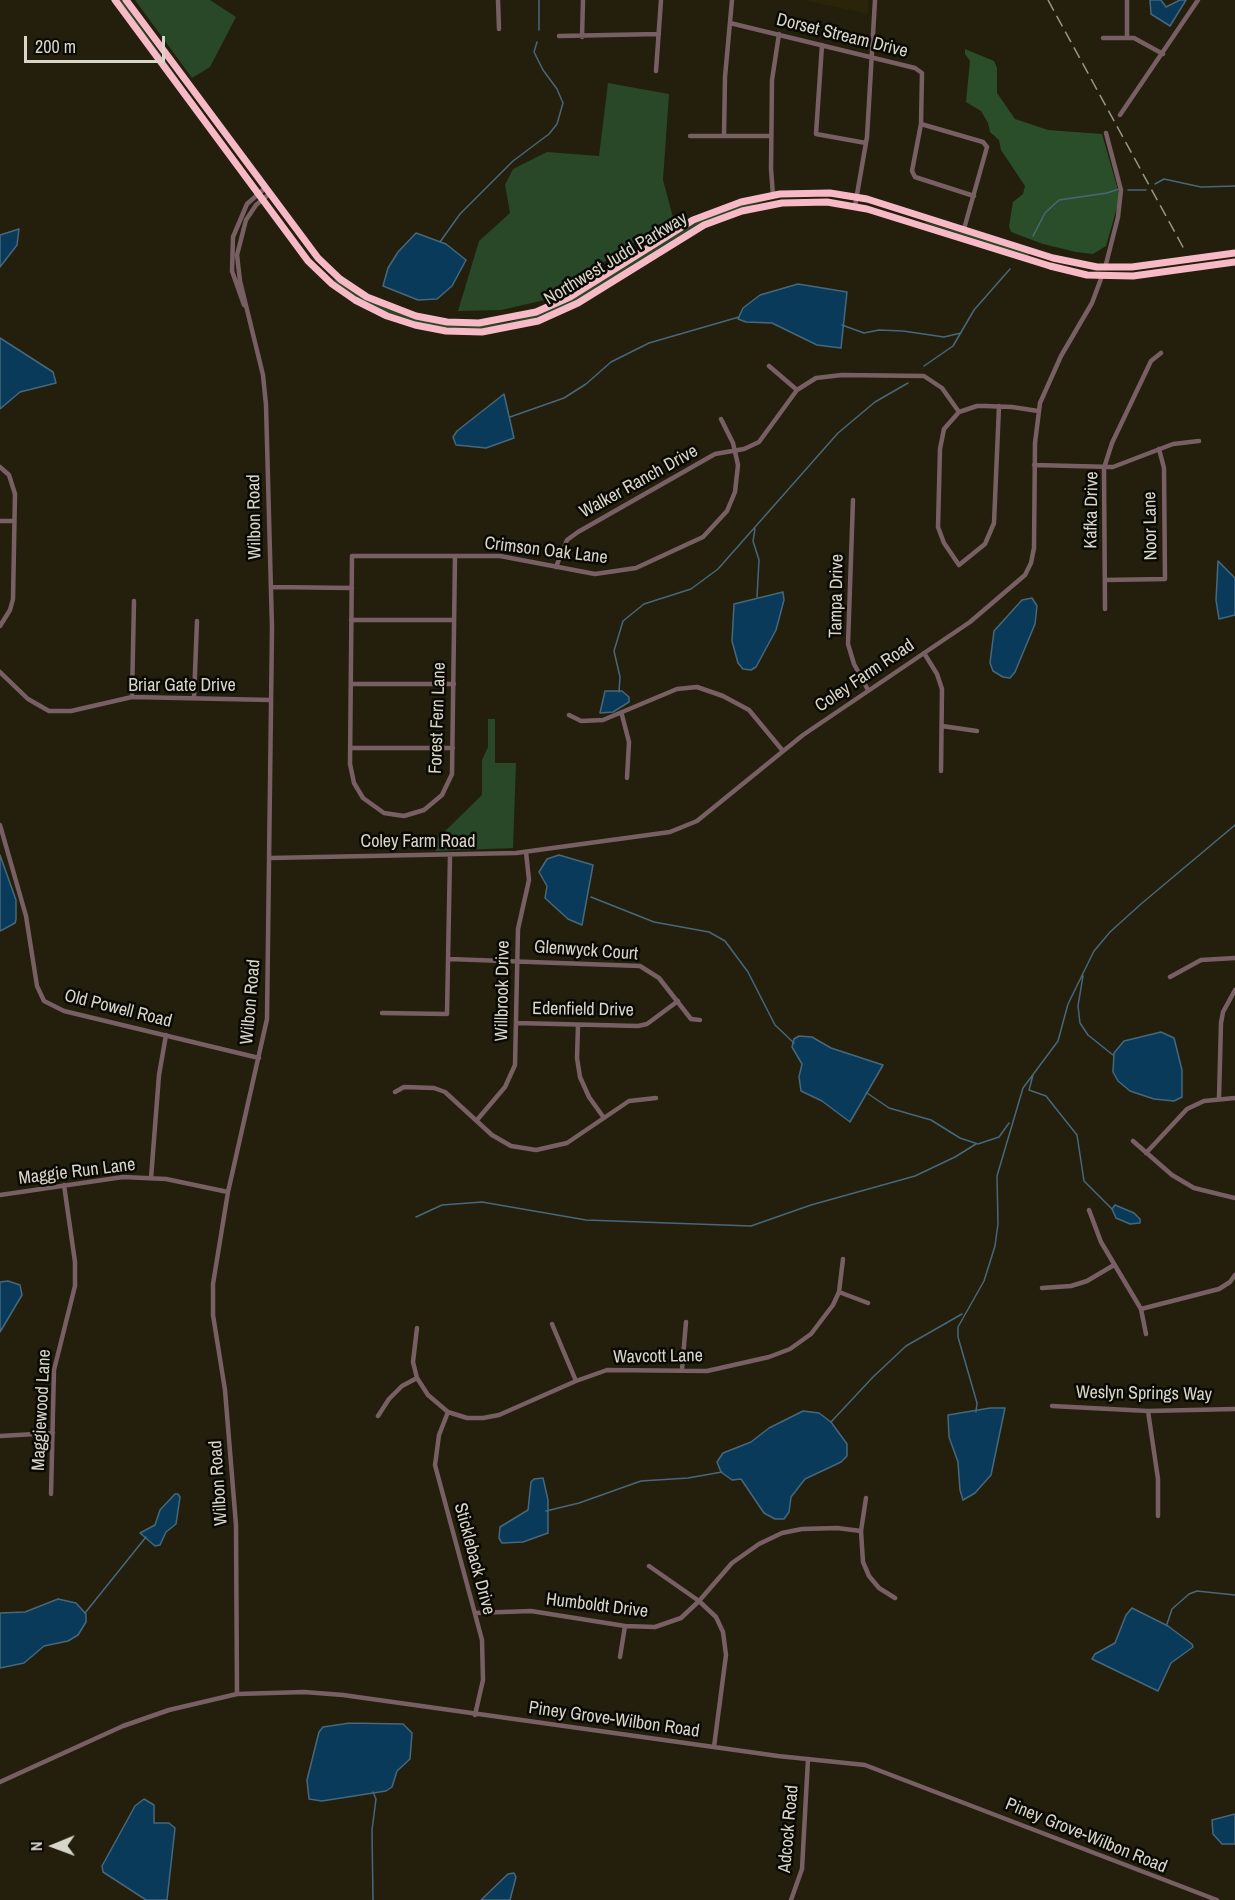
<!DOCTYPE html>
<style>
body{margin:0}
#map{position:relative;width:1235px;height:1900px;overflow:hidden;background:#231f0c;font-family:"Archivo Narrow",sans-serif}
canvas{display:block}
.north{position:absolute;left:24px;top:1816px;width:60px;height:60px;-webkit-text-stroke:4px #0a0903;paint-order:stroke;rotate:269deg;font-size:16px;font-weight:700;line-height:24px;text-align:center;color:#d8d5c9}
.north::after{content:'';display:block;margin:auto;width:21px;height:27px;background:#d8d5c9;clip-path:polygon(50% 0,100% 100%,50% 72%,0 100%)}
.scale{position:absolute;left:24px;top:36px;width:141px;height:27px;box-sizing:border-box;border:3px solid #d8d5c9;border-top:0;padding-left:8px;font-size:18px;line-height:21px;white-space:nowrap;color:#d8d5c9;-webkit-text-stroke:4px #0a0903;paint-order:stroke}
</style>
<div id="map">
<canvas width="1235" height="1900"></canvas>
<div class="north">N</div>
<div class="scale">200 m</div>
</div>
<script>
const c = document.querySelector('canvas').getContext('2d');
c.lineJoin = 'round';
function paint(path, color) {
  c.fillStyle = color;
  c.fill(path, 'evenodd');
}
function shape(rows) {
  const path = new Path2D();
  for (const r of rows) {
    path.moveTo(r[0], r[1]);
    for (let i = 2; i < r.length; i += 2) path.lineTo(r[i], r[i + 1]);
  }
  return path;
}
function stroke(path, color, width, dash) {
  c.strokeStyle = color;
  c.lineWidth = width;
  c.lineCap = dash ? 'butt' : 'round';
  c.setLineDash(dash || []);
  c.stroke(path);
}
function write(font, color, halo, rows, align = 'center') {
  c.font = font + ' "Archivo Narrow",sans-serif';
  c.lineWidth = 5;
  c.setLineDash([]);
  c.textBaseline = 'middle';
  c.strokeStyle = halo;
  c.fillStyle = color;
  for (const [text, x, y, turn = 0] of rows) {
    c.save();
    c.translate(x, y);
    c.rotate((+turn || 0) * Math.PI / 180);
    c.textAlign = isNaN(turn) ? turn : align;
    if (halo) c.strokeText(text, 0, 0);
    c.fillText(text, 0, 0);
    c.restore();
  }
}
paint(shape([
 [804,0,868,0,868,14]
]), '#2a2409');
paint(shape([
 [118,0,122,0,218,135],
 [135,0,210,0,236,17,210,67,192,78],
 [608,83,669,94,663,180,674,221,649,233,545,300,501,310,458,311,479,241,510,213,505,185,513,169,547,152,599,156],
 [776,197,697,225,572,303,527,321,483,329,445,328,415,322,388,313,355,297,334,281,335,279,385,308,417,319,478,326,509,322,543,312,572,299,695,222,734,207],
 [926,222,1030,253,1029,256,925,223],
 [488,719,495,719,495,763,516,763,513,848,436,851,436,840,482,795,482,760,488,747]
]), '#284827');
paint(shape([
 [965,49,994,61,997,68,997,93,1015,119,1048,130,1102,134,1120,197,1106,246,1093,254,1076,252,1043,244,1011,232,1009,226,1013,202,1023,194,1025,186,1001,150,999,140,990,132,988,123,981,111,966,102,970,61,965,54]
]), '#2a4e29');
const water = shape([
 [1150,0,1161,0,1166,7,1180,0,1186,0,1170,26,1151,14,1150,0],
 [19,229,17,245,0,267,0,235,19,229],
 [416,233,446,244,466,260,452,286,437,299,418,300,383,286,388,268,398,252,416,233],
 [798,284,847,292,841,348,817,345,772,323,746,322,738,319,743,308,760,295,798,284],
 [0,338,53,372,56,383,20,392,0,409,0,338],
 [504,394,514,438,486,448,456,445,453,437,457,431,504,394],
 [1218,561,1235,578,1235,615,1219,619,1216,600,1218,561],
 [783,592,784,600,776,630,756,667,751,670,743,669,738,663,732,641,734,604,783,592],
 [1032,598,1037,606,1035,624,1015,672,1010,678,1003,677,993,671,990,663,994,631,1022,600,1032,598],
 [605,691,622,691,629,697,629,702,613,712,600,713,605,691],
 [0,855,16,900,16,919,15,923,0,931,0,855],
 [559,855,593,865,582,925,568,919,545,898,547,886,539,872,547,859,559,855],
 [1161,1032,1174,1038,1182,1070,1182,1097,1174,1101,1154,1099,1130,1091,1118,1081,1113,1072,1114,1053,1124,1041,1161,1032],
 [799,1036,812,1037,831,1048,883,1065,850,1122,822,1101,801,1091,799,1077,802,1064,792,1047,794,1039,799,1036],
 [1115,1205,1134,1213,1140,1219,1140,1223,1130,1224,1116,1218,1112,1209,1115,1205],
 [8,1281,20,1285,22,1295,0,1332,0,1282,8,1281],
 [990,1408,1005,1408,991,1475,975,1493,963,1500,960,1490,958,1462,949,1437,948,1415,990,1408],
 [803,1411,819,1413,831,1422,847,1444,847,1456,841,1462,805,1479,791,1497,789,1512,784,1519,775,1519,764,1513,741,1479,732,1480,721,1472,717,1462,723,1453,751,1442,769,1428,803,1411],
 [543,1478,548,1500,548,1533,523,1542,502,1543,499,1538,500,1527,528,1510,531,1482,534,1479,543,1478],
 [175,1494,178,1494,180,1497,176,1524,166,1532,160,1545,155,1546,140,1533,155,1525,160,1510,175,1494],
 [58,1599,76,1603,86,1614,86,1622,78,1635,68,1641,44,1646,24,1663,0,1668,0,1613,25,1612,58,1599],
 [1132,1608,1168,1626,1192,1644,1193,1647,1171,1663,1158,1691,1092,1659,1095,1654,1115,1643,1126,1615,1132,1608],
 [350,1723,403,1724,412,1733,410,1759,397,1771,392,1787,386,1791,322,1801,309,1799,307,1780,319,1732,323,1727,350,1723],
 [144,1799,154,1805,154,1823,169,1823,175,1828,167,1900,146,1900,103,1872,102,1866,135,1806,144,1799],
 [1235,1814,1235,1844,1222,1844,1213,1834,1212,1820,1235,1814],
 [508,1874,514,1873,516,1877,510,1900,481,1900,508,1874]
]);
paint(water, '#093a5a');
stroke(water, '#47687b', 1.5);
stroke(shape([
 [539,30,539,0],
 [1155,184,1164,179,1201,187,1235,186],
 [1128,190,1146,190],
 [1033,236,1045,213,1059,200,1107,193,1119,189],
 [440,242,460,214,513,161,549,134,557,124,563,103,557,89,543,70,534,52,537,42],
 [842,325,864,333,879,330,903,331,944,337,961,333],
 [924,366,953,346,974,310,1010,269],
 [510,417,564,398,586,384,611,362,649,343,739,317],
 [755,529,753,541,759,560,757,597],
 [619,692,620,677,614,651,623,621,644,604,691,589,718,569,838,433,875,402,908,383],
 [591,897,654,922,709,932,725,941,748,972,775,1025,794,1043],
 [1083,976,1078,1006,1080,1023,1088,1035,1113,1055],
 [1033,1075,1029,1090,1046,1096,1077,1135,1084,1181,1112,1209],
 [867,1093,889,1108,931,1120,960,1138,978,1144,999,1137,1009,1123],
 [416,1217,442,1205,482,1202,586,1220,751,1226,811,1205,915,1176,955,1157,976,1144],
 [976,1412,977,1403,958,1337,958,1327,984,1281,995,1246,998,1224,997,1176,1023,1088,1058,1041,1068,1004,1094,951,1110,932,1141,904,1235,825],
 [831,1422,873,1377,906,1346,962,1314],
 [546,1511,579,1503,641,1481,688,1478,722,1472],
 [85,1613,146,1537],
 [1167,1624,1172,1609,1189,1594,1197,1591,1235,1595],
 [373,1792,376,1799,372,1830,373,1900]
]), '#47687b', 1.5);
stroke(shape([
 [498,0,499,29],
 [1127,0,1127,37],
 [730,23,915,68,922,73,921,124,912,171,915,177,974,196],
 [559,36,659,34],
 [582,37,583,0],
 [1103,38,1134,38,1163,54],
 [822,45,816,134,866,143],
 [656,71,661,0],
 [1120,115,1198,0],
 [921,124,983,142,987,147,964,229],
 [690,136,771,136],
 [724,136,725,77,732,0],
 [773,195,771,169,772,80,779,34],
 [855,206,867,137,875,0],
 [1105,268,1118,217,1121,190,1106,133],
 [244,305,232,271,233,237,247,204,264,189],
 [769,366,797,390],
 [999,406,994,523,985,544,959,565,944,543,938,527,940,449,944,429,959,412,977,406,985,406,1012,407,1038,411],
 [1034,465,1113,467,1173,444,1199,441],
 [0,467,9,475,15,494,13,599,10,610,0,626],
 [853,500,848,644,854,664,868,690],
 [0,521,14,521],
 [455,556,452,774,442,795,424,810,404,816,384,813,363,798,354,783,350,764,352,556,500,556,595,574,636,568,703,537,727,511,735,492,738,465,733,443,721,419],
 [556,567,567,540,578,532,715,454,744,449,759,442,797,390,816,378,842,375,924,376,942,388,959,412],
 [1105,580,1165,579,1164,468,1159,449],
 [271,587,352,588],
 [1105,609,1104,468,1112,443,1151,361,1161,353],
 [351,620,454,620],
 [924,653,937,674,942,689,941,771],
 [0,672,28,699,49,711,71,711,132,697,271,700],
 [351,684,454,684],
 [132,697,134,601],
 [194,698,197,621],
 [569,715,581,721,603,720,677,689,697,687,723,696,749,710,783,751],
 [622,715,629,742,627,778],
 [942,726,977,731],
 [350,748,453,748],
 [0,825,26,916,37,986,44,1001,64,1011,259,1058],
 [270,858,516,853,670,832,697,821,803,735,970,622,1025,575,1031,563,1034,548,1035,443,1040,403,1061,356,1092,303,1102,276],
 [449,959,640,966,659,978,691,1019,700,1020],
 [1170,977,1201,960,1235,958],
 [382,1013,447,1014,450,855],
 [517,1023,638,1026,647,1024,678,1001],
 [578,1025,577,1058,580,1077,589,1097,604,1118],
 [395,1092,404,1087,434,1088,445,1092,492,1135,511,1146,536,1150,567,1143,629,1101,656,1098],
 [1219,1098,1221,1023,1223,1012,1235,990],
 [477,1120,505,1087,515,1065,518,929,529,880,526,852],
 [1133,1141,1172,1175,1194,1188,1235,1198],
 [1146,1153,1187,1109,1204,1101,1235,1098],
 [151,1178,159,1075,166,1035],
 [0,1195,123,1177,166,1179,228,1192],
 [1089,1210,1101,1242,1141,1309,1146,1334],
 [1042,1288,1071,1286,1087,1281,1114,1265],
 [839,1292,868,1303],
 [1141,1309,1219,1289,1230,1282,1235,1275],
 [552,1324,576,1381],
 [417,1328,413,1362,417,1378,428,1395,448,1412,467,1418,483,1418,499,1415,576,1381,607,1370,707,1371,769,1357,790,1349,811,1334,833,1305,839,1292,843,1259],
 [682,1369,686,1322],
 [1052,1406,1148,1411,1235,1409],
 [1148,1411,1158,1479,1158,1516],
 [448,1412,439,1435,435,1465,482,1640,483,1680,475,1715],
 [378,1416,389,1399,402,1386,417,1378],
 [0,1436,53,1433],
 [51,1494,54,1370,75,1286,75,1262,64,1185],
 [866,1498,861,1531,863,1562,869,1576,879,1588,895,1598],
 [649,1566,699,1601,716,1617,723,1632,726,1655,714,1747],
 [475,1613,531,1611,625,1626,655,1627,681,1618,699,1601,732,1563,759,1544,782,1533,802,1529,837,1528,861,1531],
 [620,1657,625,1626],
 [237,1694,236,1525,225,1390,213,1315,213,1284,228,1192,267,1019,272,628,266,405,263,375,240,281,237,255,246,220,256,205,268,195],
 [0,1782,123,1726,169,1710,237,1694,304,1692,343,1695,778,1756,865,1765,1217,1900],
 [791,1900,802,1869,808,1759]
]), '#785f64', 4.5);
stroke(shape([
 [115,0,308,261,332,284,355,300,387,316,415,325,446,331,482,332,538,321,578,303,704,225,742,211,782,203,827,202,867,209,1050,266,1087,275,1133,276,1235,262],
 [126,0,318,258,340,279,367,297,416,316,447,322,479,323,536,312,570,297,693,220,741,202,780,194,830,193,867,199,1053,258,1097,267,1132,267,1235,253]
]), '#f8b9c6', 7);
stroke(shape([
 [1048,0,1184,249]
]), '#989587', 1.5, [12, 6]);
write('18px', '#d8d5c9', '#0a0903', [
 ["Dorset Stream Drive",842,36,14],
 ["Northwest Judd Parkway",616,259,-31],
 ["Walker Ranch Drive",639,482,-29],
 ["Kafka Drive",1092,510,-89],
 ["Wilbon Road",255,517,-91],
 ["Noor Lane",1151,526,-91],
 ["Crimson Oak Lane",546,551,7],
 ["Tampa Drive",837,596,-89],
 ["Coley Farm Road",865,676,-34],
 ["Briar Gate Drive",182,686],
 ["Forest Fern Lane",438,718,-88],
 ["Coley Farm Road",418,842],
 ["Glenwyck Court",586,951,4],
 ["Willbrook Drive",503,991,-89],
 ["Wilbon Road",251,1002,-85],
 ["Old Powell Road",118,1009,14],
 ["Edenfield Drive",583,1010,1],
 ["Maggie Run Lane",77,1172,-7],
 ["Wavcott Lane",658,1357,-1],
 ["Weslyn Springs Way",1144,1394,1],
 ["Maggiewood Lane",42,1410,-87],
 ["Wilbon Road",219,1483,-94],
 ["Stickleback Drive",474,1559,75],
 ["Humboldt Drive",597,1606,7],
 ["Piney Grove-Wilbon Road",614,1720,8],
 ["Adcock Road",789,1829,-85],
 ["Piney Grove-Wilbon Road",1086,1836,22]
]);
</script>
